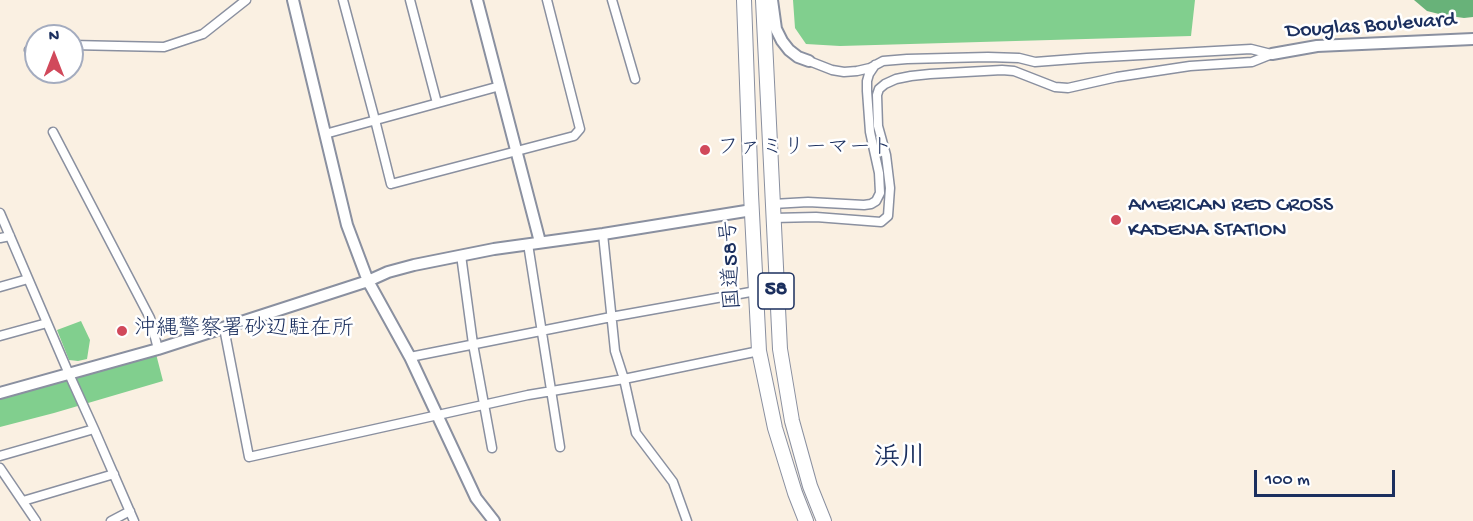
<!DOCTYPE html>
<meta charset="utf-8">
<style>
body{margin:0}
#map{position:relative;width:1473px;height:521px;overflow:hidden;background:#faf0e2;font-family:"Gochi Hand",sans-serif}
canvas{display:block}
.north{position:absolute;left:24px;top:24px;width:60px;height:60px;box-sizing:border-box;background:#fff;border:2px solid #a4acbf;border-radius:50%;rotate:0deg;font-size:16px;font-weight:700;line-height:24px;text-align:center;color:#1b2f5e}
.north::after{content:'';display:block;margin:auto;width:21px;height:27px;background:#d1495b;clip-path:polygon(50% 0,100% 100%,50% 72%,0 100%)}
.scale{position:absolute;left:1254px;top:470px;width:141px;height:27px;box-sizing:border-box;border:3px solid #1b2f5e;border-top:0;padding-left:8px;font-size:18px;line-height:21px;white-space:nowrap;color:#1b2f5e;-webkit-text-stroke:4px #fff;paint-order:stroke}
</style>
<div id="map">
<canvas width="1473" height="521"></canvas>
<div class="north">N</div>
<div class="scale">100 m</div>
</div>
<script>
const c = document.querySelector('canvas').getContext('2d');
c.lineJoin = 'round';
function paint(path, color) {
  c.fillStyle = color;
  c.fill(path, 'evenodd');
}
function shape(rows) {
  const path = new Path2D();
  for (const r of rows) {
    path.moveTo(r[0], r[1]);
    for (let i = 2; i < r.length; i += 2) path.lineTo(r[i], r[i + 1]);
  }
  return path;
}
function stroke(path, color, width, dash) {
  c.strokeStyle = color;
  c.lineWidth = width;
  c.lineCap = dash ? 'butt' : 'round';
  c.setLineDash(dash || []);
  c.stroke(path);
}
function write(font, color, halo, rows, align = 'center') {
  c.font = font + ' "Gochi Hand","Klee One",sans-serif';
  c.lineWidth = 5;
  c.setLineDash([]);
  c.textBaseline = 'middle';
  c.strokeStyle = halo;
  c.fillStyle = color;
  for (const [text, x, y, turn = 0] of rows) {
    c.save();
    c.translate(x, y);
    c.rotate((+turn || 0) * Math.PI / 180);
    c.textAlign = isNaN(turn) ? turn : align;
    if (halo) c.strokeText(text, 0, 0);
    c.fillText(text, 0, 0);
    c.restore();
  }
}
paint(shape([
 [793,0,1195,0,1191,36,840,46,806,44,795,28],
 [81,321,90,340,87,359,78,361,69,360,57,330],
 [155,350,163,381,54,413,0,427,0,393]
]), '#81cf8e');
paint(shape([
 [1414,0,1473,0,1473,17,1464,18,1443,15,1427,11]
]), '#68b279');
const minor = shape([
 [343,0,375,120,391,184,574,136,580,129,547,0],
 [410,0,437,103],
 [612,0,635,79],
 [72,45,164,47,203,34,246,0],
 [29,50,36,48],
 [809,61,832,70,844,72,857,71,870,68,883,61,907,59,988,57,1019,58,1035,62,1087,58,1251,49,1271,54],
 [53,132,150,318,158,349],
 [325,134,500,86],
 [773,204,808,202,864,205,871,204,876,201,880,193,879,173,870,132,867,91,867,81,869,74,875,65],
 [0,213,69,374,94,429,134,521],
 [773,218,816,217,881,222,888,216,890,188,886,155,878,126,877,95,879,89,885,84,896,79,911,76,930,74,1002,70,1014,71,1055,87,1068,88,1117,77,1190,66,1252,62,1272,54],
 [603,234,615,351,624,379,636,433,673,482,687,521],
 [0,238,10,236],
 [528,244,560,447],
 [461,255,473,344,492,448],
 [0,287,28,279],
 [224,328,249,457,528,395,624,379,759,351],
 [0,336,47,323],
 [410,357,611,317,756,291],
 [0,456,94,429],
 [0,468,36,521],
 [23,501,114,474],
 [111,521,130,511]
]);
const tertiary = shape([
 [293,0,347,225,368,281,410,357,476,498,494,521],
 [477,0,540,242],
 [772,0,776,29,782,41,789,50,798,57,809,61],
 [1272,54,1317,46,1473,39],
 [0,393,158,349,368,281,388,272,414,265,494,249,603,234,752,210]
]);
const trunk = shape([
 [744,0,751,194,759,351,775,428,795,493,806,521],
 [763,0,780,349,792,421,810,486,824,521]
]);
stroke(minor, '#8a90a0', 11);
stroke(tertiary, '#8a90a0', 14);
stroke(trunk, '#8a90a0', 16);
stroke(minor, '#fff', 8);
stroke(tertiary, '#fff', 10);
stroke(trunk, '#fff', 14);
for (const [x, y, r, color] of [
 [705,150,6,"#d1495b"],
 [1116,220,6,"#d1495b"],
 [122,331,6,"#d1495b"]
]) {
  const dot = new Path2D();
  dot.arc(x, y, r, 0, 2 * Math.PI);
  c.fillStyle = color;
  c.fill(dot);
  stroke(dot, '#fff', 2);
}
for (const [x, y, w] of [
 [776,291,36]
]) {
  const box = new Path2D();
  box.roundRect(x - w / 2, y - 18, w, 36, 4.5);
  c.fillStyle = '#fff';
  c.fill(box);
  stroke(box, '#1b2f5e', 1.5);
}
write('bold 21px', '#1b2f5e', null, [
 ["58",776,291]
]);
write('22px', '#1b2f5e', '#fff', [
 ["Douglas Boulevard",1371,27,-4],
 ["国道58号",733,265,-93]
]);
write('22px', '#1b2f5e', '#fff', [
 ["ファミリーマート",717,150],
 ["AMERICAN RED CROSS",1128,207],
 ["KADENA STATION",1128,232],
 ["沖縄警察署砂辺駐在所",134,331]
], 'left');
write('bold 26px', '#1b2f5e', '#fff', [
 ["浜川",900,460]
]);
</script>
